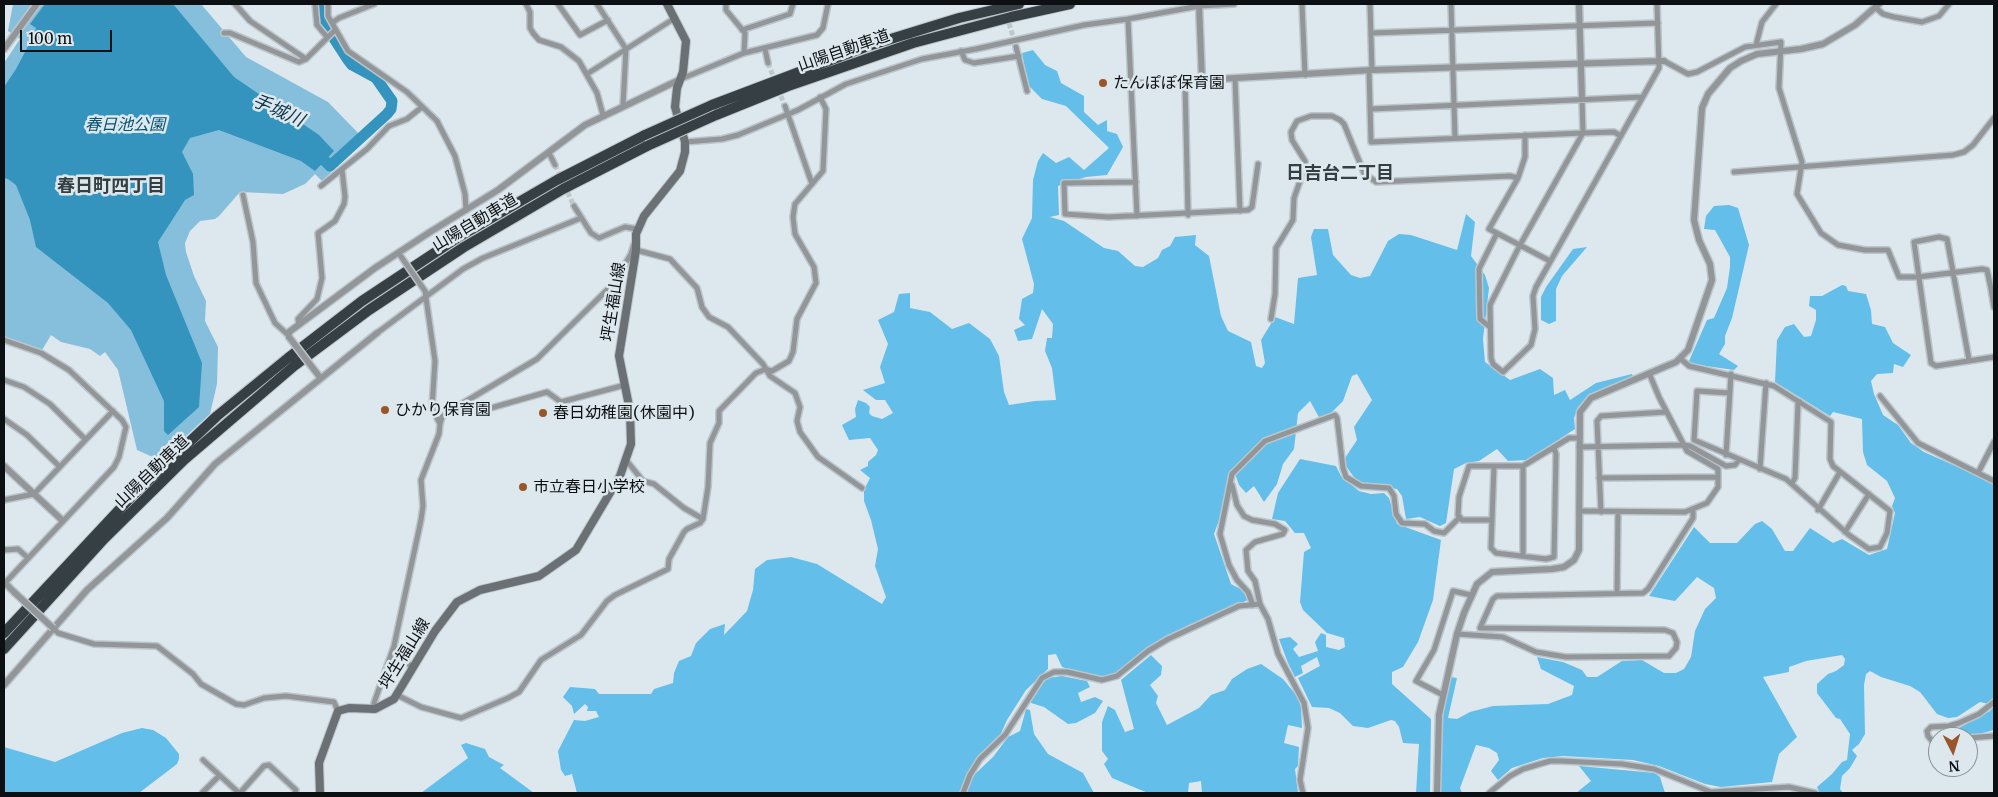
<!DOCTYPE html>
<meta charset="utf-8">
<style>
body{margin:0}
#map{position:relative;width:1998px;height:797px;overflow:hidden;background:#dde8ee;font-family:Merriweather,serif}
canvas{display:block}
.frame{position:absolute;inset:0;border:5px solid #0d1012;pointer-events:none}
.north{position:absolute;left:1928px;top:727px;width:50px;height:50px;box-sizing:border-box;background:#dde8ee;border:1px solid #8a9296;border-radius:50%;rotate:175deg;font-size:14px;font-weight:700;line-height:20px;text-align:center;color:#0d1012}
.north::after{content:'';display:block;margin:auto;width:18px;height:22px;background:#9a5529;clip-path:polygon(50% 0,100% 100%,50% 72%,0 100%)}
.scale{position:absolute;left:20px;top:30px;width:92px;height:22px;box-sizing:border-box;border:2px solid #0d1012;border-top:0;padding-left:6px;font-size:15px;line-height:18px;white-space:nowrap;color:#0d1012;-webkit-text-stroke:4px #dde8ee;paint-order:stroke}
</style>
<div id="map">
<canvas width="1998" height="797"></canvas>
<div class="frame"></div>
<div class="north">N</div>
<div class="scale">100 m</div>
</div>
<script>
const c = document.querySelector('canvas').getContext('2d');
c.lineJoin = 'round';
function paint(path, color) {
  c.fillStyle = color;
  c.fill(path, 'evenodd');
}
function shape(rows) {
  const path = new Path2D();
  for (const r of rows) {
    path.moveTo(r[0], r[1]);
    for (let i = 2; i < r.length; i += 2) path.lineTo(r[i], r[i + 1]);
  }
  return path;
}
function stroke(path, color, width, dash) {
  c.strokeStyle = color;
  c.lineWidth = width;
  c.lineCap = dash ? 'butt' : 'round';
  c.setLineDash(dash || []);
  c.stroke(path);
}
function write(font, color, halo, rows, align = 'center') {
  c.font = font + ' Merriweather,"Noto Sans JP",serif';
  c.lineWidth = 5;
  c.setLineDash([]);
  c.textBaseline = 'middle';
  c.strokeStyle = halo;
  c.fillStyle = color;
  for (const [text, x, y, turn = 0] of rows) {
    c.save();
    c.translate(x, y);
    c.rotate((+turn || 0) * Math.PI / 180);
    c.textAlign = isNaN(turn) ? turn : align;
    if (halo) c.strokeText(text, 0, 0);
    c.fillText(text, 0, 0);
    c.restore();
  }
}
paint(shape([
 [13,4,201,4,246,57,328,102,365,140,322,181,315,174,305,184,283,194,240,192,219,216,215,219,200,221,190,231,185,243,186,252,194,276,206,301,205,321,218,347,217,384,210,414,162,458,155,458,137,450,118,370,105,352,100,356,90,349,61,342,51,335,41,352,4,338,4,63,20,39,8,31]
]), '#85bfdc');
paint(shape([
 [1033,50,1045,65,1057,71,1061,83,1084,96,1084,112,1098,125,1107,120,1107,131,1117,134,1123,147,1107,175,1086,177,1058,186,1059,215,1050,217,1064,221,1104,248,1118,251,1135,266,1143,267,1158,258,1162,250,1170,246,1175,237,1196,235,1195,245,1209,256,1221,316,1228,331,1251,342,1256,366,1262,368,1265,363,1261,340,1275,317,1294,324,1298,278,1317,275,1311,237,1314,229,1328,229,1333,255,1351,275,1360,278,1370,276,1388,241,1399,234,1411,235,1457,250,1466,214,1475,222,1471,256,1485,275,1489,288,1483,339,1485,362,1510,380,1540,369,1553,378,1554,395,1565,390,1570,400,1596,383,1632,374,1633,377,1586,398,1578,407,1574,418,1575,429,1527,460,1508,461,1497,449,1479,461,1466,463,1454,469,1446,523,1440,526,1420,517,1406,519,1402,496,1397,489,1358,483,1346,466,1345,458,1357,440,1354,427,1372,400,1357,374,1352,376,1343,401,1330,414,1320,419,1310,401,1298,413,1294,449,1283,464,1277,484,1264,502,1254,486,1246,493,1239,485,1234,471,1228,477,1222,512,1214,534,1231,584,1244,591,1248,600,1189,625,1148,647,1117,673,1100,678,1062,667,1056,654,1048,655,1048,669,1026,690,1007,720,999,738,978,757,967,774,960,793,577,793,572,774,565,776,561,770,558,751,574,720,585,721,599,717,596,711,587,711,588,707,585,704,574,714,572,706,563,697,570,687,595,689,599,694,651,694,654,689,673,683,674,673,679,661,691,656,696,643,710,629,725,624,724,635,747,611,753,590,755,569,767,560,791,557,817,564,882,604,886,597,875,566,878,549,871,520,864,501,864,490,870,478,860,470,868,466,868,462,876,455,878,450,870,438,849,440,842,425,856,417,855,409,858,400,866,403,870,407,869,413,872,416,882,419,893,413,885,400,876,400,863,390,885,383,880,367,888,344,878,320,894,312,899,294,910,293,910,308,930,312,952,329,969,323,990,339,999,356,1004,392,1009,405,1035,401,1056,400,1052,368,1045,351,1047,338,1052,338,1053,324,1042,309,1032,339,1018,341,1014,330,1025,325,1019,319,1022,299,1033,293,1034,284,1022,239,1032,218,1033,180,1038,161,1043,153,1056,163,1069,157,1084,170,1109,148,1066,106,1042,99,1028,85,1022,53],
 [1729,205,1738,208,1749,245,1732,318,1725,336,1725,344,1719,354,1738,366,1734,370,1692,364,1689,361,1707,320,1714,318,1727,288,1730,267,1730,257,1715,230,1704,229,1706,216,1714,206],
 [1587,247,1562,276,1556,289,1556,321,1549,324,1541,320,1541,297,1546,287,1573,249],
 [1842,285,1846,286,1848,291,1866,294,1871,310,1872,324,1885,327,1893,343,1911,355,1903,367,1894,364,1893,373,1877,374,1871,381,1874,394,1883,415,1898,425,1911,443,1924,452,1994,483,1994,697,1989,704,1980,702,1957,717,1948,718,1937,714,1920,692,1910,686,1881,677,1870,671,1866,674,1864,685,1865,734,1859,744,1852,750,1857,756,1850,768,1842,776,1840,789,1843,793,1824,793,1819,792,1817,787,1832,774,1842,762,1847,760,1850,734,1840,719,1836,718,1817,693,1817,684,1828,674,1836,671,1844,665,1845,659,1842,655,1806,661,1789,667,1789,672,1763,677,1797,737,1779,754,1772,782,1721,787,1705,784,1659,766,1633,760,1563,756,1543,758,1512,768,1498,780,1491,771,1499,760,1497,753,1489,748,1476,745,1460,788,1462,793,1438,793,1441,728,1450,677,1457,678,1448,718,1457,719,1470,712,1493,706,1548,704,1572,695,1574,686,1541,669,1537,657,1563,662,1582,670,1587,677,1597,677,1622,661,1642,660,1664,673,1676,673,1684,669,1691,657,1695,631,1705,609,1716,598,1714,588,1697,577,1675,601,1649,596,1694,527,1710,543,1737,543,1755,524,1762,521,1772,529,1785,551,1793,551,1810,528,1833,543,1842,539,1869,555,1887,549,1895,513,1892,506,1895,498,1887,481,1867,465,1863,452,1862,419,1833,412,1830,416,1775,382,1777,340,1785,327,1794,324,1804,337,1811,336,1816,320,1816,310,1809,306,1810,296,1822,296],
 [1300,459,1336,466,1341,476,1359,491,1371,494,1384,493,1389,498,1397,524,1441,540,1433,600,1418,642,1403,667,1392,672,1392,684,1431,719,1430,793,1416,793,1419,744,1403,743,1399,727,1395,721,1391,720,1368,728,1353,726,1340,713,1329,708,1312,707,1298,678,1320,666,1317,657,1301,666,1303,673,1295,677,1288,663,1279,639,1290,637,1298,644,1293,649,1299,657,1318,651,1315,642,1321,633,1326,635,1326,647,1339,650,1345,647,1344,638,1327,633,1303,610,1300,602,1304,552,1311,548,1304,533,1295,533,1285,521,1272,519,1278,493],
 [1151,655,1162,666,1161,675,1150,685,1158,696,1156,703,1167,725,1199,708,1211,695,1225,690,1232,679,1247,669,1261,664,1283,679,1297,696,1301,706,1302,728,1288,725,1284,743,1299,747,1298,766,1295,769,1298,793,1202,793,1201,781,1189,783,1188,793,1148,793,1112,778,1104,764,1108,759,1102,751,1102,722,1108,706,1115,710,1125,732,1134,729,1121,680],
 [1062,676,1087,681,1090,687,1078,693,1081,702,1095,697,1103,701,1095,713,1076,723,1068,724,1044,707,1031,703,1030,697,1047,678],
 [1994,706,1994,730,1967,737,1940,737,1942,731,1957,729,1990,711],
 [1026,709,1030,710,1034,734,1048,754,1083,773,1094,793,968,793,965,791,975,774,993,757,1008,737,1020,731],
 [142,728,153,730,166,738,179,754,179,759,177,764,139,793,4,793,4,747,55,762,122,733],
 [466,743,485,749,489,757,504,765,500,768,534,793,421,793,468,758,461,745],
 [1579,766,1655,773,1660,777,1665,793,1576,793,1591,781]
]), '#63beea');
paint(shape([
 [45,4,173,4,234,77,319,135,334,151,315,171,301,161,219,130,190,138,182,152,193,174,194,195,185,200,158,242,166,275,202,363,199,407,168,435,164,431,164,401,131,330,108,303,36,247,30,220,16,185,8,179,4,178,4,87,16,69,33,37,36,28,30,24]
]), '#3494be');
stroke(shape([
 [315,151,330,166,387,114,391,109,392,101,376,78,352,65,348,60,322,20,321,4]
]), '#3494be', 11);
stroke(shape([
 [1007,16,1016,47],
 [768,63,775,81],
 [778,89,785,106],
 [555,165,574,206]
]), '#bec8cd', 5, [5, 2.5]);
const minor = shape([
 [235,4,250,21,306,59,335,30],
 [315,4,317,25,327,37],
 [328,4,328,16,332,23],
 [374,4,339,18,332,23,348,51,407,92,437,121,455,156,465,194,466,210],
 [526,4,530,12,530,28,533,33,539,40,561,47,579,61,597,93,603,115],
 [558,4,580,35,608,20],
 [597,4,626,49,623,105],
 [726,4,726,10,745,33,744,53],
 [1302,4,1305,75],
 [1370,4,1372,70],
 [1451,4,1455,138],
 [1876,8,1883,14,1894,17,1922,22,1939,16,1949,4],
 [1128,19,1137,216],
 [742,30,790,14,793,4],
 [224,33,230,33,299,62,306,59],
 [1371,33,1658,23],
 [1756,45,1762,22,1776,4],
 [1016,47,1027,91],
 [765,49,768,63],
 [961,51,965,60,974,63,1019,56],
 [1664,61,1688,74,1697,72,1745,47,1781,42,1779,88,1802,162,1797,194,1821,233,1838,245,1865,250,1888,250,1899,277,1918,277,1982,269,1987,270,1991,289,1994,288],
 [1369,70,1371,142,1583,133,1614,132,1621,136],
 [587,74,675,18],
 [1235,78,1240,211],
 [681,79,744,53,817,35,823,28,828,4],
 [1185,82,1188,215],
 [1132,83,1197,82,1202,80],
 [1582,99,1583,133,1520,245,1490,305,1491,358,1493,364,1503,372,1531,345,1535,329,1533,296,1536,287,1659,68,1657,4],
 [785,106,812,184],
 [1371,109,1642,97],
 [1525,135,1525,157,1518,178,1489,229,1550,261],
 [685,142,722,139,738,135,798,110,846,84,922,59,976,49,1084,25,1128,19,1199,6,1234,4],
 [549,153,555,165],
 [1734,172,1953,155,1964,152,1973,145,1994,118],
 [1136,182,1064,183,1065,214,1108,217,1248,210,1252,207,1258,164],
 [321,186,342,169],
 [243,195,253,242,256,283,275,323,287,334],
 [574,206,591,233,599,238,625,227,637,229],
 [636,250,670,259,697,288,702,307,709,317,728,327,763,364,770,376,795,393,800,407,797,421,800,432,818,457,862,488],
 [1991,289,1994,307],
 [1271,319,1275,294,1276,248,1293,220,1294,198,1305,167,1305,161,1292,140,1291,132,1297,121,1311,116,1332,116,1340,120,1344,124,1364,173,1376,182,1510,176,1518,178],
 [299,325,298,319,317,299,322,278,318,233,335,221,344,204,345,197,342,169,367,149,389,126,407,119,422,107],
 [1490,327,1480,319,1479,269,1497,233],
 [377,333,463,269,483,258,581,218],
 [4,340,41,353,69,370,122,420,126,427,119,457,114,467,4,584],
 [1681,359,1689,366,1774,386,1831,422,1830,459,1833,466,1890,511,1887,533,1880,547,1869,549,1849,535,1786,479,1694,440,1697,391,1729,393],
 [1969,360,1947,239,1939,237,1914,242,1931,363,1936,366,1994,357],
 [4,380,24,387,50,404,85,439],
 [1880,396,1918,443,1994,481],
 [455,410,491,408,547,392,561,402,625,385],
 [4,419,27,435,59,466],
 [440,424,442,417,458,406,537,359,614,283,631,254,634,244],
 [1579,447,1684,445,1690,446,1726,466,1735,465,1739,460],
 [1726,455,1731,374],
 [626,460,643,481,654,484,684,508,703,519],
 [1494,466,1491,548,1496,553,1546,559,1554,557,1556,454,1554,448],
 [1523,466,1523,556],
 [1760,469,1766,383],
 [1979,471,1994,442],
 [1599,478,1718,477],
 [1792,483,1795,478,1798,404,1800,402],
 [1232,485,1237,505,1244,516,1252,520,1275,524,1285,530,1283,534,1255,542,1246,550,1248,571,1255,581,1260,604],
 [4,500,34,494,113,411],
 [1818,510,1840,472],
 [1579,511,1685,512,1707,503,1718,487,1718,469,1687,451,1659,397,1649,373],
 [1601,512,1597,421,1601,416,1666,412],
 [1491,520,1462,520,1458,515,1459,497,1469,466,1523,466,1569,438,1579,438],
 [1845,532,1869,494],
 [4,550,18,549,27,557],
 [1617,593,1618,512],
 [1253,605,1248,592,1237,580,1229,565,1220,534,1232,474,1265,441,1335,415,1337,418,1343,468,1346,477,1361,486,1389,488,1394,496,1396,514,1402,523,1425,524,1434,531,1444,533,1460,517],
 [53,628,58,633,94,644,157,646,193,674,201,684,236,704,244,705,264,698,286,696,334,702,338,711],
 [1457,634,1503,637,1536,652,1566,657,1669,656,1676,648,1677,642,1673,633,1665,630,1480,628,1493,599,1497,596,1643,593,1648,589,1693,518,1693,509],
 [394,646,412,668],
 [397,695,421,707,461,718,508,698,519,692,541,660,581,635,607,601,615,595,668,569,669,559,684,532,687,529,700,523,703,519,708,487,710,443,719,423,719,411,756,373,766,369,772,371,789,361,793,352,797,319,816,283,814,267,795,234,793,217,795,204,823,171,826,109,820,97],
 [1443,695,1416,681,1434,650,1453,591,1471,595],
 [375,709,374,703,394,646,421,520,423,506,421,480,439,434,440,424,432,408,435,361,425,291],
 [1968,738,1994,736],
 [1938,743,1932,741,1928,736,1927,731,1931,727,1949,726,1959,723,1979,714,1994,702],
 [203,760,239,793],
 [202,793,219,776],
 [240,793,264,766,269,765,296,790,295,793],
 [963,793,970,775,980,759,1005,735,1042,678,1054,672,1067,672,1102,680,1117,676,1148,651,1168,639,1239,606,1260,604,1268,619,1278,654,1304,703,1308,728,1300,780,1303,793],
 [1489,793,1510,776,1523,769,1550,761,1562,761,1622,764,1654,769,1711,792,1789,787,1815,793]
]);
const tertiary = shape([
 [1199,4,1202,80,1372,70,1664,61],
 [1579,4,1582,99],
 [4,49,37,4],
 [289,337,289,332,375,268,430,232,498,190,585,125,681,79],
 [4,466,62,520],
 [5,583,15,593],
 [4,685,87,590,167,518,215,464,377,333],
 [1437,793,1439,715,1457,634,1464,613,1477,584,1492,572,1552,569,1564,567,1574,560,1579,550,1579,537,1580,412,1591,398,1676,362,1688,350,1712,280,1710,264,1699,240,1694,220,1702,108,1708,94,1730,68,1741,61,1757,54,1801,49,1823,44,1855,25,1879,4]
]);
const secondary = shape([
 [320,793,319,763,338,711,349,708,375,709,394,699,435,631,457,602,480,590,539,576,576,550,620,476,631,444,630,411,619,356,636,250,636,234,644,216,680,171,685,152,685,142,675,107,677,88,683,72,686,41,667,4]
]);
const motorway = shape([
 [712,105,868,46,959,18,1019,4],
 [716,115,788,86,913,43,1011,17,1070,4],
 [4,633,133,495,217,416,288,358,362,301,457,238,557,180,645,135],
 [4,649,104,539,184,460,294,366,369,310,464,247,563,189,647,146]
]);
stroke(minor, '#bcc5cb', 8);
stroke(tertiary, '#bcc5cb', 9);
stroke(secondary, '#bcc5cb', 10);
stroke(motorway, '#bcc5cb', 12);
stroke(minor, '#929699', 5);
stroke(tertiary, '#929699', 6);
stroke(secondary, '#6a7074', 8);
stroke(motorway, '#363f44', 10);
const minorBridge = shape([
 [400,255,425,291]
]);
const tertiaryBridge = shape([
 [289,337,319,376],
 [15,593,53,628]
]);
const motorwayBridge = shape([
 [645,135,712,105],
 [647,146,716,115]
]);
stroke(minorBridge, '#bcc5cb', 8, []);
stroke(tertiaryBridge, '#bcc5cb', 9, []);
stroke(motorwayBridge, '#bcc5cb', 12, []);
stroke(minorBridge, '#929699', 5);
stroke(tertiaryBridge, '#929699', 6);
stroke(motorwayBridge, '#363f44', 10);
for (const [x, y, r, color] of [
 [1103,83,5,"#9a5529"],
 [385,410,5,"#9a5529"],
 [543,413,5,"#9a5529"],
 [523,487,5,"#9a5529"]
]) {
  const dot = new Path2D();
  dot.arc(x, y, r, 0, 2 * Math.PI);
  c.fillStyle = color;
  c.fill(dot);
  stroke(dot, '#dde8ee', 2);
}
write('16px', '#0d1012', '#dde8ee', [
 ["山陽自動車道",844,51,-19],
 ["山陽自動車道",475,223,-31],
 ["坪生福山線",614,302,-81],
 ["山陽自動車道",152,472,-44],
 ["坪生福山線",405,654,-58]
]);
write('16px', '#0d1012', '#dde8ee', [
 ["たんぽぽ保育園",1113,83],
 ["ひかり保育園",395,410],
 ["春日幼稚園(休園中)",553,413],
 ["市立春日小学校",533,487]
], 'left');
write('italic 16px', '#045370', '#dde8ee', [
 ["春日池公園",125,125]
]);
write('italic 18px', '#0c3648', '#dde8ee', [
 ["手城川",278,111,24]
]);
write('bold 18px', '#353e43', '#dde8ee', [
 ["日吉台二丁目",1340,174],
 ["春日町四丁目",111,187]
]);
</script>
